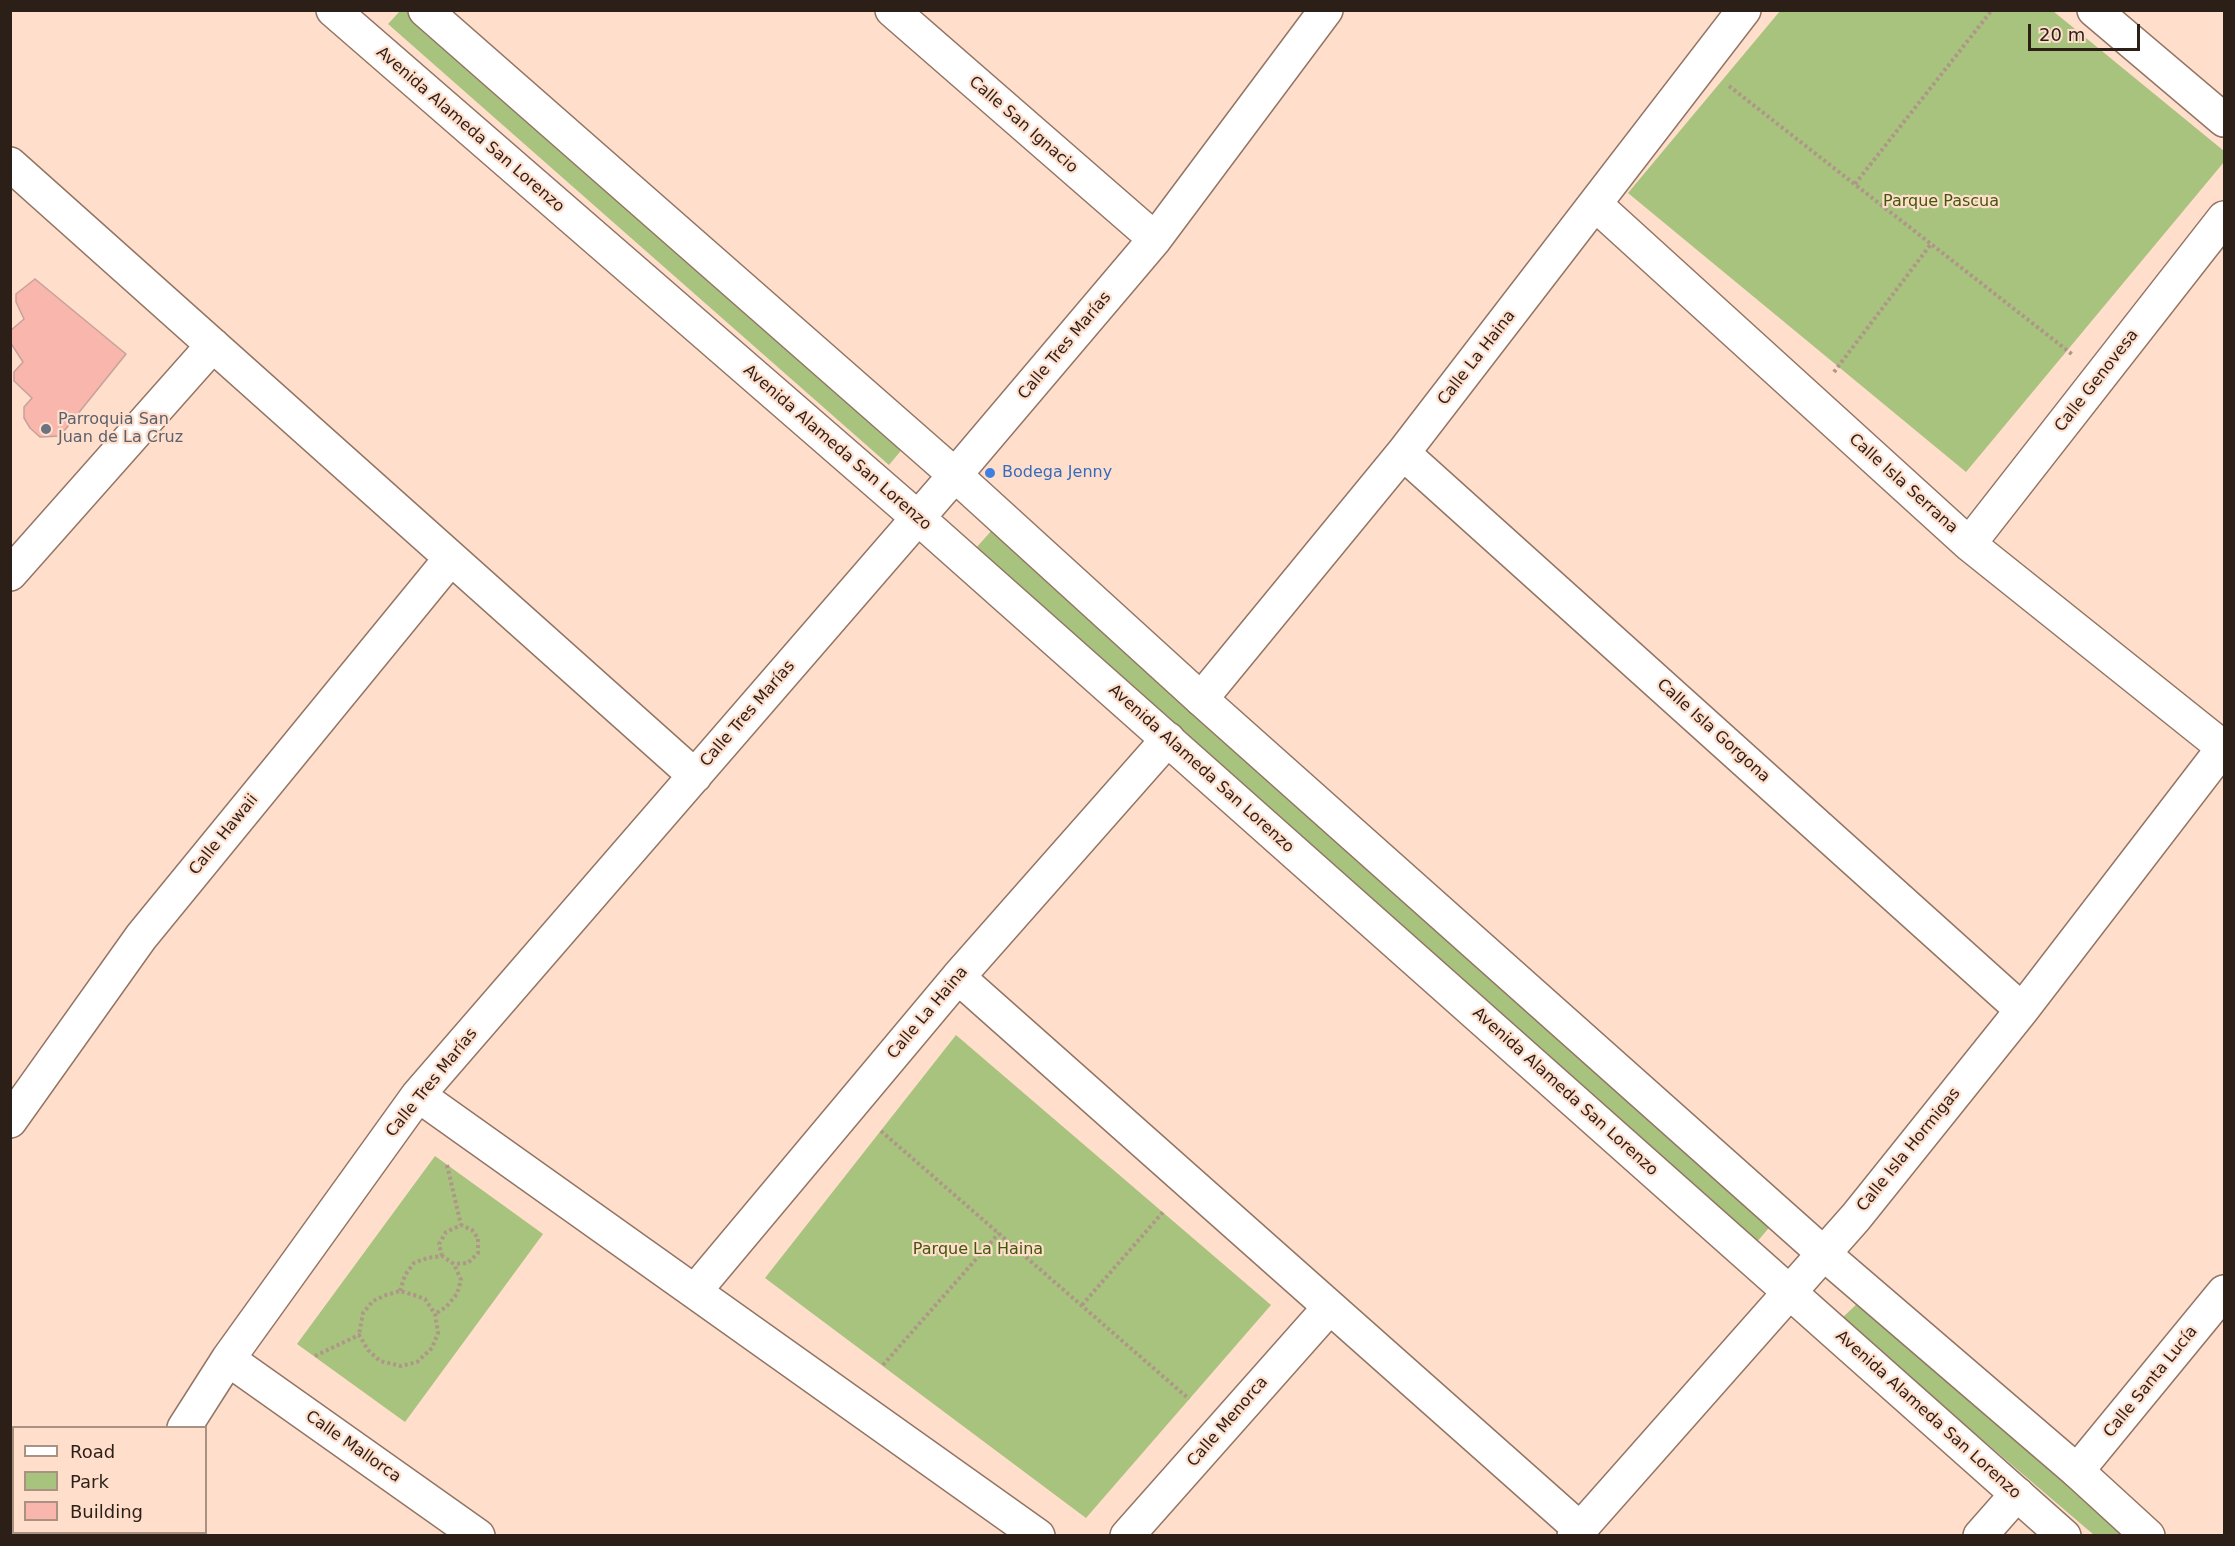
<!DOCTYPE html>
<meta charset="utf-8">
<style>
body{margin:0}
#map{position:relative;width:2235px;height:1546px;overflow:hidden;background:#ffdecb;font-family:"DejaVu Sans",sans-serif}
canvas{display:block}
.frame{position:absolute;inset:0;border:12px solid #2b1f18;pointer-events:none}
.legend{position:absolute;left:12px;top:1426px;width:195px;height:108px;box-sizing:border-box;background:#ffdecb;border:2px solid #aa9283;margin:0;padding:8px 10px;list-style:none;font-size:18px;color:#2b1f18}
.legend li{display:flex;align-items:center;gap:12px;height:30px}
.legend b{width:30px;border:2px solid #aa9283}
.scale{position:absolute;left:2028px;top:24px;width:112px;height:27px;box-sizing:border-box;border:3px solid #2b1f18;border-top:0;padding-left:8px;font-size:18px;line-height:21px;white-space:nowrap;color:#2b1f18;-webkit-text-stroke:4px #ffdecb;paint-order:stroke}
</style>
<div id="map">
<canvas width="2235" height="1546"></canvas>
<div class="frame"></div>
<ul class="legend">
<li><b style="height:8px;background:#fff"></b>Road</li>
<li><b style="height:16px;background:#a7c37e"></b>Park</li>
<li><b style="height:16px;background:#f8b6ac"></b>Building</li>
</ul>
<div class="scale">20 m</div>
</div>
<script>
const c = document.querySelector('canvas').getContext('2d');
c.lineJoin = 'round';
function paint(path, color) {
  c.fillStyle = color;
  c.fill(path, 'evenodd');
}
function shape(rows) {
  const path = new Path2D();
  for (const r of rows) {
    path.moveTo(r[0], r[1]);
    for (let i = 2; i < r.length; i += 2) path.lineTo(r[i], r[i + 1]);
  }
  return path;
}
function stroke(path, color, width, dash) {
  c.strokeStyle = color;
  c.lineWidth = width;
  c.lineCap = dash ? 'butt' : 'round';
  c.setLineDash(dash || []);
  c.stroke(path);
}
function write(font, color, halo, rows, align = 'center') {
  c.font = font + ' "DejaVu Sans",sans-serif';
  c.lineWidth = 4.5;
  c.setLineDash([]);
  c.textBaseline = 'middle';
  c.strokeStyle = halo;
  c.fillStyle = color;
  for (const [text, x, y, turn = 0] of rows) {
    c.save();
    c.translate(x, y);
    c.rotate((+turn || 0) * Math.PI / 180);
    c.textAlign = isNaN(turn) ? turn : align;
    if (halo) c.strokeText(text, 0, 0);
    c.fillText(text, 0, 0);
    c.restore();
  }
}
paint(shape([
 [400,11,407,11,904,447,889,465,388,24],
 [1780,11,2053,11,2224,151,2224,162,1966,472,1628,193],
 [993,529,1773,1223,1756,1243,976,548],
 [956,1035,1271,1305,1086,1518,765,1278],
 [435,1156,543,1234,405,1422,297,1344],
 [1861,1300,2128,1535,2094,1535,1841,1319]
]), '#a7c37e');
const building = shape([
 [35,279,126,354,60,436,40,437,30,428,24,418,24,407,32,398,14,381,14,372,23,362,10,342,10,331,24,319,16,302,16,294,35,279]
]);
paint(building, '#f8b6ac');
stroke(building, '#c6a19c', 1.5);
const street = shape([
 [892,10,1155,239],
 [2094,10,2224,120],
 [10,164,695,776],
 [1596,205,1969,544,2224,748],
 [1403,453,2022,1010],
 [1969,544,2224,218],
 [10,574,213,345],
 [1201,699,1403,453,1744,10],
 [958,977,1580,1529],
 [418,1095,1038,1536],
 [10,1121,141,937,451,558],
 [695,1291,958,977,1168,739],
 [228,1359,478,1536],
 [184,1428,228,1359,418,1095,955,475,1155,239,1326,10],
 [2077,1471,2224,1292],
 [114,1536,116,1532],
 [1127,1536,1329,1308],
 [1574,1536,1856,1217,2022,1010,2224,747],
 [1980,1536,2017,1494]
]);
const secondary = shape([
 [333,10,918,518,2064,1536],
 [425,10,955,475,1201,699,1823,1253,2077,1471,2148,1536]
]);
stroke(street, '#937565', 36);
stroke(secondary, '#937565', 36);
stroke(shape([
 [1729,86,2073,355],
 [1855,184,1992,10],
 [1834,372,1931,244],
 [881,1131,1189,1399],
 [447,1165,461,1225],
 [442,1256,439,1244,446,1232,461,1225,472,1230,478,1238,478,1253,468,1263,454,1264],
 [400,1291,405,1275,414,1263,427,1258,442,1256,454,1264,461,1280,457,1294,446,1307,435,1314],
 [1082,1305,1163,1212],
 [315,1356,359,1335,368,1350,380,1361,401,1366,417,1362,432,1348,438,1333,435,1314,425,1299,414,1295,400,1291,386,1295,373,1301,363,1313,359,1335],
 [883,1365,999,1233]
]), '#af9688', 4, [3, 3]);
stroke(street, '#fff', 33);
stroke(secondary, '#fff', 33);
for (const [x, y, r, color] of [
 [46,429,6,"#6b7280"],
 [990,473,6,"#3f7fe0"]
]) {
  const dot = new Path2D();
  dot.arc(x, y, r, 0, 2 * Math.PI);
  c.fillStyle = color;
  c.fill(dot);
  stroke(dot, '#ffdecb', 2);
}
write('16px', '#2b1f18', '#ffdecb', [
 ["Calle San Ignacio",1023,125,41],
 ["Avenida Alameda San Lorenzo",470,130,41],
 ["Calle Tres Marías",1065,346,-50],
 ["Calle La Haina",1477,358,-52],
 ["Calle Genovesa",2097,381,-52],
 ["Avenida Alameda San Lorenzo",837,448,41],
 ["Calle Isla Serrana",1903,484,42],
 ["Calle Tres Marías",748,714,-49],
 ["Calle Isla Gorgona",1713,731,42],
 ["Avenida Alameda San Lorenzo",1201,769,42],
 ["Calle Hawaii",224,835,-51],
 ["Calle La Haina",928,1013,-50],
 ["Calle Tres Marías",432,1083,-51],
 ["Avenida Alameda San Lorenzo",1565,1092,42],
 ["Calle Isla Hormigas",1909,1150,-51],
 ["Calle Santa Lucía",2151,1382,-51],
 ["Avenida Alameda San Lorenzo",1928,1415,42],
 ["Calle Menorca",1228,1422,-49],
 ["Calle Mallorca",353,1447,35]
]);
write('16px', '#40580a', '#ffdecb', [
 ["Parque Pascua",1941,202],
 ["Parque La Haina",978,1250]
]);
write('16px', '#5b616d', '#ffdecb', [
 ["Parroquia San",58,420],
 ["Juan de La Cruz",58,438]
], 'left');
write('16px', '#366cbe', '#ffdecb', [
 ["Bodega Jenny",1002,473]
], 'left');
</script>
